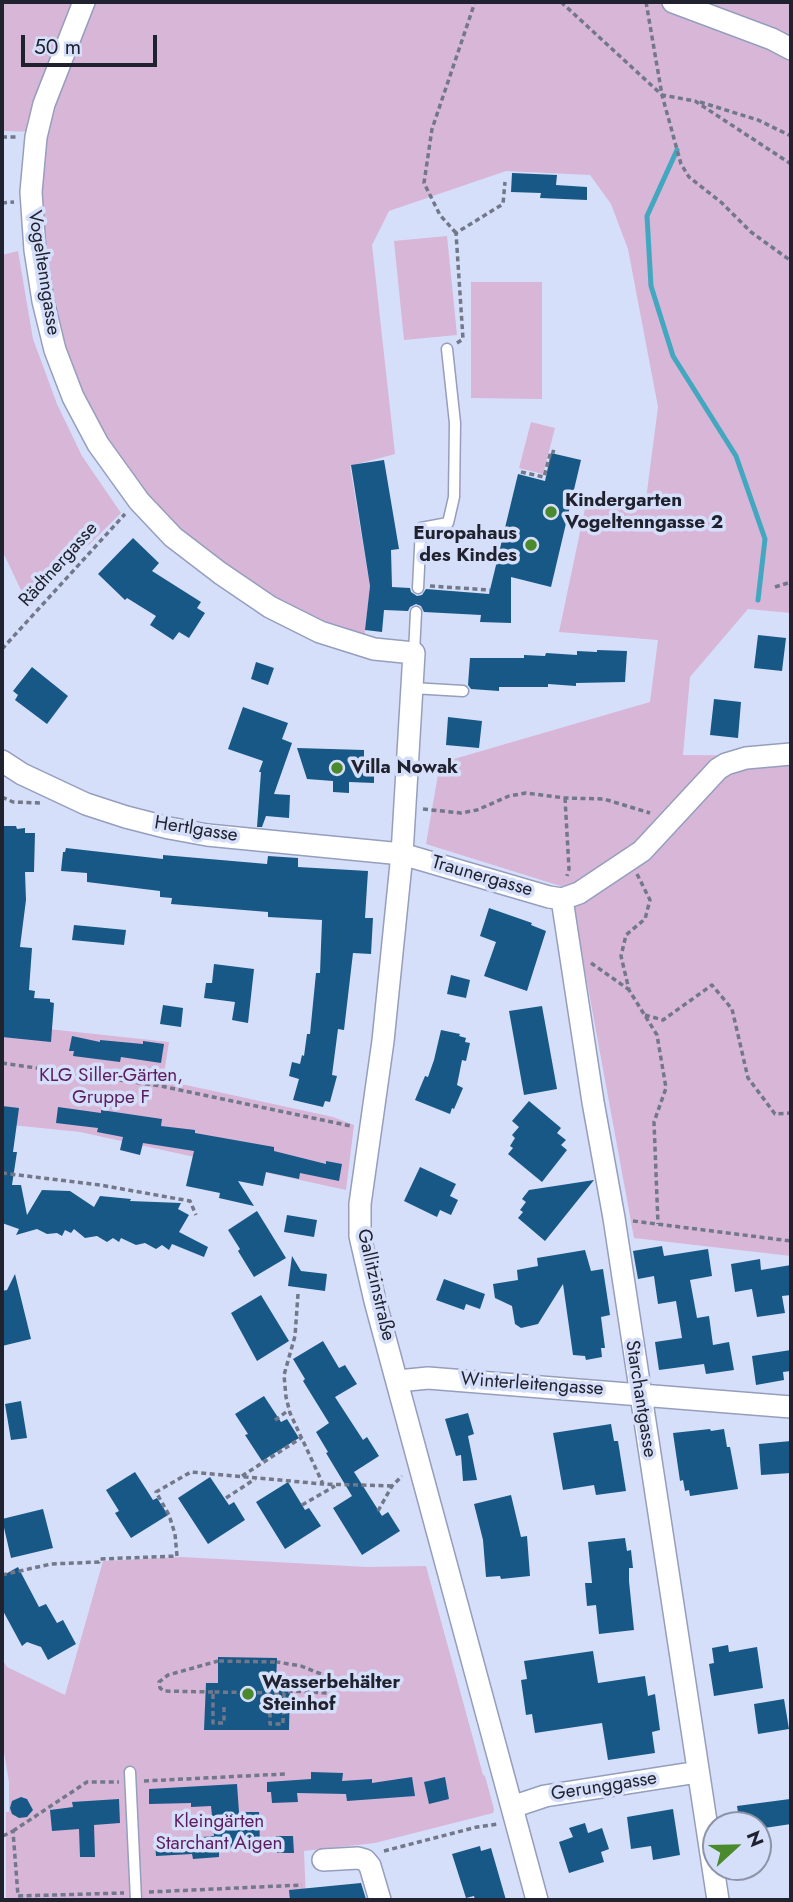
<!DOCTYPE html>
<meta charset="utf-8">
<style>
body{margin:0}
#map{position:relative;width:793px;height:1902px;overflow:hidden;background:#d6dff9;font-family:Jost,sans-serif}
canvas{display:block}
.frame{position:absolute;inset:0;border:4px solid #20232f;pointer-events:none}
.north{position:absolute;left:702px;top:1811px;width:70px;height:70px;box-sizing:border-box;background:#d6dff9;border:2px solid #8d94a8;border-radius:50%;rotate:68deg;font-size:19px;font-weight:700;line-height:28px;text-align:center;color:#20232f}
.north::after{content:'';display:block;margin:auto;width:24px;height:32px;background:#4a8a2c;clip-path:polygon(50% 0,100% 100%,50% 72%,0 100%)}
.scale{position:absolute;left:21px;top:35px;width:136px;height:32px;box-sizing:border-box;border:4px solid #20232f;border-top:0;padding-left:9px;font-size:21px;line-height:24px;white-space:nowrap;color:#20232f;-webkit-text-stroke:5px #d6dff9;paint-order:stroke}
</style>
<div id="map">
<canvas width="793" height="1902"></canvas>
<div class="frame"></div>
<div class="north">N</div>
<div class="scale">50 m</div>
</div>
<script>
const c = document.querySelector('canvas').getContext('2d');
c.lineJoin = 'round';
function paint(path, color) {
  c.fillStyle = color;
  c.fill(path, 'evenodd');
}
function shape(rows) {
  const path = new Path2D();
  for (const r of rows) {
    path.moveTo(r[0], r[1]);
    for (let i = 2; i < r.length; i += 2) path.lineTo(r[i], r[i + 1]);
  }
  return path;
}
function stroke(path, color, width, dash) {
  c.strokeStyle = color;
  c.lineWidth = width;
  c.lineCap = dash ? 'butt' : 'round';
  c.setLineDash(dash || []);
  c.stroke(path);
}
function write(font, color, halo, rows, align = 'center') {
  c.font = font + ' Jost,sans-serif';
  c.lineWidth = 7;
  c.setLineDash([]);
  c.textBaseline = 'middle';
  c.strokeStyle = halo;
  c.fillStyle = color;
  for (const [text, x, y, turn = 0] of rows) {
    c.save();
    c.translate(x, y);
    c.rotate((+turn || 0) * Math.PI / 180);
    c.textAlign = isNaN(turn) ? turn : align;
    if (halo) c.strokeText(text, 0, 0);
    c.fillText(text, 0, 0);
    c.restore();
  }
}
paint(shape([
 [2,2,791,2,791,613,748,609,690,677,683,755,791,756,791,1256,634,1238,570,889,426,844,440,763,650,702,658,640,559,632,587,499,646,499,658,407,628,249,611,204,590,175,506,171,389,211,372,245,395,454,350,466,370,586,364,642,279,603,184,538,141,495,78,395,49,300,37,192,43,132,2,131],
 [447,236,457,335,404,340,394,241],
 [18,251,33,339,57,404,82,456,121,513,28,605,2,550,2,255],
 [471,282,542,282,542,399,471,398],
 [531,422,555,428,543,474,519,468],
 [2,1024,169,1042,163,1080,333,1117,354,1125,346,1190,80,1132,2,1124],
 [182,1557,367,1567,426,1566,483,1775,485,1776,494,1809,493,1813,375,1843,304,1851,306,1900,6,1900,6,1812,9,1812,9,1782,2,1740,2,1659,7,1667,65,1695,103,1561]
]), '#d7b6d8');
stroke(shape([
 [677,150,647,216,651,286,673,356,736,456,765,539,758,600]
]), '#44a7c0', 5);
paint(shape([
 [512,173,557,175,556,185,587,187,587,200,540,198,541,193,511,192],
 [551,453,581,460,551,587,511,577,511,623,480,622,481,615,424,612,421,606,416,604,410,607,408,611,384,610,382,632,365,630,370,586,351,465,384,460,399,549,391,550,392,587,410,588,411,592,417,596,422,595,426,589,489,594,518,474,545,481],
 [133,538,159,563,152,571,201,602,197,608,205,613,189,638,179,632,173,640,150,625,156,616,127,598,125,600,98,574],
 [758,635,786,638,782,671,754,668],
 [597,650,627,651,625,682,576,683,576,686,548,684,548,687,499,687,499,691,471,689,468,685,470,658,524,658,524,655,545,656,546,653,577,655,577,651,597,652],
 [256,662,274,668,268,685,251,679],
 [32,667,68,696,47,724,15,700,18,695,13,691],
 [714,699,741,702,738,738,710,735],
 [243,707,288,723,282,739,292,743,274,794,290,795,289,818,266,816,262,827,257,827,261,772,259,772,263,761,228,749],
 [448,717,482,721,479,748,446,745],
 [297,748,364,750,364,768,374,768,374,783,349,782,349,793,333,792,333,781,307,779],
 [2,826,16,826,17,829,25,828,25,833,35,833,34,872,25,872,26,900,20,947,32,948,29,990,35,991,34,998,50,999,50,1002,54,1003,51,1042,2,1037],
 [66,848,163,859,163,855,267,864,268,856,298,858,298,867,368,871,365,918,373,918,371,954,353,953,344,1030,338,1029,332,1075,337,1076,330,1102,325,1101,323,1107,293,1100,299,1079,289,1076,292,1062,300,1064,302,1055,304,1056,307,1034,310,1034,316,973,320,973,322,920,268,917,268,912,171,904,172,898,160,897,160,891,87,882,87,873,61,871,63,852,65,852],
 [489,908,532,923,531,925,546,931,527,991,484,976,496,942,480,936],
 [74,925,126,930,124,945,72,940],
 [214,964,254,969,248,1023,232,1020,235,1002,204,998,206,983,212,983],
 [451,975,470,980,466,998,447,994],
 [163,1005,183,1008,181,1027,160,1024],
 [542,1006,557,1089,524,1095,509,1011],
 [441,1030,460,1034,459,1036,466,1038,465,1042,470,1043,466,1061,462,1060,457,1085,463,1088,454,1109,452,1108,450,1114,415,1100,425,1076,428,1077,434,1060],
 [72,1036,100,1042,100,1040,143,1044,143,1041,164,1044,161,1063,121,1057,120,1062,73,1056,74,1051,69,1051],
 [529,1101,561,1128,557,1133,566,1140,561,1145,567,1150,542,1182,508,1154,513,1148,510,1146,515,1138,512,1135,519,1127,512,1121],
 [2,1106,19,1108,13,1152,17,1152,12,1185,21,1185,27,1215,42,1190,70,1191,94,1207,100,1196,131,1199,130,1201,181,1203,178,1209,189,1215,179,1232,208,1247,204,1257,172,1244,169,1250,162,1245,156,1249,145,1243,136,1245,121,1238,119,1242,113,1238,107,1242,97,1236,85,1238,74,1229,71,1233,65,1230,62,1236,57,1233,47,1234,37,1229,16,1235,19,1229,2,1223],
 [58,1107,101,1113,101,1110,162,1119,161,1126,195,1130,195,1133,274,1147,274,1151,326,1164,326,1161,342,1164,339,1181,300,1173,299,1179,266,1172,263,1186,238,1181,254,1206,219,1198,220,1193,186,1186,194,1151,143,1143,140,1155,120,1150,123,1137,97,1132,98,1128,56,1123],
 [420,1167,456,1184,450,1196,458,1200,451,1215,440,1210,437,1217,404,1201],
 [594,1180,545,1241,518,1218,523,1212,520,1210,526,1202,522,1199,529,1190],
 [257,1211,286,1258,254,1277,238,1251,240,1249,228,1230],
 [287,1215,317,1220,314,1237,284,1232],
 [662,1246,664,1256,708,1249,712,1276,690,1280,697,1318,709,1316,713,1345,729,1342,734,1370,706,1374,704,1364,659,1370,655,1342,682,1338,676,1301,658,1304,654,1276,638,1279,633,1251],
 [585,1250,591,1271,603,1269,610,1315,601,1317,605,1348,601,1348,602,1357,586,1360,585,1356,573,1355,563,1284,538,1324,521,1328,515,1324,512,1306,495,1298,493,1284,518,1280,517,1270,538,1266,537,1258],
 [292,1256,301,1271,327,1274,325,1291,288,1286],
 [760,1259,761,1270,791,1265,791,1295,782,1296,785,1313,757,1317,752,1289,735,1292,731,1264],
 [15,1274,31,1339,2,1346,2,1291,7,1290],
 [444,1279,485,1294,480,1309,466,1304,464,1310,436,1300],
 [261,1295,289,1341,257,1361,231,1313],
 [323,1341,339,1368,345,1365,357,1384,335,1397,363,1440,367,1437,379,1456,354,1472,382,1516,388,1512,400,1531,362,1555,333,1508,352,1496,326,1453,328,1452,316,1432,329,1423,303,1381,305,1379,293,1359],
 [791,1350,791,1371,783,1372,784,1380,756,1385,752,1356],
 [264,1396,281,1422,287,1419,299,1438,262,1461,245,1435,248,1434,235,1414],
 [21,1401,27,1438,11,1440,5,1404],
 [468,1413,474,1434,468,1436,477,1480,463,1481,461,1455,456,1456,445,1419],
 [611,1424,614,1441,618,1441,626,1491,596,1495,594,1485,563,1490,553,1433],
 [710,1429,711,1431,724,1429,727,1447,730,1447,738,1489,690,1496,689,1490,685,1491,683,1480,680,1481,673,1433],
 [791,1441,791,1473,761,1475,759,1444],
 [135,1472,153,1500,157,1498,168,1515,131,1538,115,1513,119,1511,106,1490],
 [210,1477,229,1505,234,1502,245,1520,208,1544,178,1498],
 [288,1482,305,1510,309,1508,321,1526,285,1549,256,1502],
 [511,1495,521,1537,527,1536,530,1576,501,1579,500,1576,486,1577,483,1540,474,1504],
 [43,1509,53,1548,11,1558,2,1519],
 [625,1538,627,1551,631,1550,633,1568,629,1568,629,1581,634,1630,599,1634,596,1605,587,1606,585,1583,592,1583,588,1542],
 [18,1567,39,1607,46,1604,57,1623,63,1620,76,1644,48,1660,41,1647,27,1642,22,1646,2,1609,2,1576],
 [728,1645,729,1652,757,1647,763,1688,714,1696,709,1664,714,1663,712,1648],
 [593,1651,598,1683,645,1676,648,1696,655,1694,660,1730,652,1732,655,1753,608,1760,602,1723,535,1733,532,1714,526,1715,521,1680,527,1679,524,1661],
 [218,1657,277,1658,276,1684,290,1684,289,1730,204,1730,206,1683,218,1683],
 [784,1699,789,1729,758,1734,754,1704],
 [311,1772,343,1773,342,1781,372,1779,372,1783,412,1777,415,1796,347,1801,346,1794,297,1793,298,1802,272,1803,271,1792,267,1792,267,1782,311,1779],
 [445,1777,449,1799,429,1804,424,1782],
 [237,1784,239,1812,259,1812,260,1845,219,1850,219,1857,193,1859,192,1854,156,1856,155,1841,214,1836,211,1806,191,1807,191,1803,149,1804,149,1789],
 [21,1797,27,1799,33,1810,27,1817,19,1818,12,1814,10,1808,12,1801],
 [119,1799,120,1823,94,1825,95,1857,80,1857,79,1829,52,1831,50,1810,73,1807,72,1802],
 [790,1799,791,1824,758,1829,758,1825,740,1825,737,1806],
 [673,1809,680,1855,653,1860,651,1846,631,1849,627,1817],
 [585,1823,588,1833,602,1828,609,1849,601,1852,604,1862,569,1873,559,1842,573,1837,569,1828],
 [276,1836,293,1836,294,1853,277,1853],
 [480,1846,481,1851,491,1848,506,1900,475,1900,474,1896,466,1898,452,1854],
 [361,1883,366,1899,290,1900,289,1890]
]), '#185886');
const lane = shape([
 [418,588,421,528,448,523,454,497,455,423,447,349],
 [414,653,416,612],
 [412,688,463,691],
 [130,1772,136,1900]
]);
const street = shape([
 [84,2,44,104,36,137,31,192,35,250,43,301,55,350,73,397,98,444,139,501,173,537,220,573,270,607,320,632,374,649,414,653,402,854,383,1041,360,1204,360,1236,375,1301,537,1900],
 [673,2,772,39,791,49],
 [2,761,22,774,86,804,126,817,169,828,207,835,402,854,549,897,562,899,579,893,642,851,718,769,726,764,746,758,791,754],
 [562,899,593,1102,614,1218,718,1900],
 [398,1381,428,1378,791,1407],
 [512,1807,545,1796,698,1772],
 [323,1860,358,1858,365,1860,370,1866,380,1900]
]);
stroke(lane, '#959ebd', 13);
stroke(street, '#959ebd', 24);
stroke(shape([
 [561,2,662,95,681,164,689,177,722,203,751,232,791,261],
 [646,2,662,95,695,101,791,164],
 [700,102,758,120,791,136],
 [2,137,17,137],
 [2,203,14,202],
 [456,233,440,215,424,183,432,129,475,2],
 [457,343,463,339,456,233,503,204,505,182],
 [521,472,544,477,551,451,555,452],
 [430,586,490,590],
 [775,587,791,582],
 [2,649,125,514],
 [2,797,13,802,40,803],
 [565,798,569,869,567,876],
 [423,809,461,813,477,810,509,796,526,793,565,798,604,799,650,813],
 [637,874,650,900,645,919,626,935,621,956,629,990,657,1035,666,1088,654,1122,658,1224],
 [591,963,628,989],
 [645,1015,663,1020,712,985,732,1009,748,1078,775,1114,791,1113],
 [2,1063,161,1086,351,1126],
 [2,1173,100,1185,190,1201,196,1215],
 [633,1221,791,1241],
 [298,1294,295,1336,284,1375,286,1397,290,1413,323,1484,392,1486],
 [275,1420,289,1410],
 [242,1476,301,1438],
 [226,1498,255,1479],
 [302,1505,335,1486],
 [378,1511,392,1486,402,1476],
 [2,1575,51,1564,99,1562,100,1559,177,1556,175,1534,169,1515,156,1492,191,1472,323,1484],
 [219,1661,276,1662],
 [213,1692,164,1691,160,1688,159,1682,168,1675,218,1661],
 [270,1704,270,1724,283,1724,284,1693,290,1691,327,1693,334,1685,332,1680,321,1674,301,1666,277,1662],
 [224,1707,224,1723,213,1723,213,1692,284,1693],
 [144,1781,285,1774],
 [13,1831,87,1782,119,1782],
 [3,1836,13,1831,18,1896,124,1893],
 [384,1851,477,1827,498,1824],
 [149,1892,302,1885]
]), '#72788a', 3.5, [5, 3.5]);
stroke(lane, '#fff', 10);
stroke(street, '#fff', 21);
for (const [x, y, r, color] of [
 [551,512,7,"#4a8a2c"],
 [531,545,7,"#4a8a2c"],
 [337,768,7,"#4a8a2c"],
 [248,1694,7,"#4a8a2c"]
]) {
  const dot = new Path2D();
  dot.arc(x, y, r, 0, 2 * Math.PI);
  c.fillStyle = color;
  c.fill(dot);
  stroke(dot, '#d6dff9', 2.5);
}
write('19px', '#20232f', '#d6dff9', [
 ["Vogeltenngasse",43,273,81],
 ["Rädtnergasse",59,565,-48],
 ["Hertlgasse",196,830,9],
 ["Traunergasse",482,877,16],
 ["Gallitzinstraße",375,1285,77],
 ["Winterleitengasse",532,1385,4],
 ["Starchantgasse",640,1399,81],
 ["Gerunggasse",604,1787,-9]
]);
write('bold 19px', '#20232f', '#d6dff9', [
 ["Kindergarten",565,501],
 ["Vogeltenngasse 2",565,523],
 ["Europahaus",517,534,"right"],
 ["des Kindes",517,556,"right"],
 ["Villa Nowak",351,768],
 ["Wasserbehälter",262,1683],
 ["Steinhof",262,1705]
], 'left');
write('19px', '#5b1c60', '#d6dff9', [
 ["KLG Siller-Gärten,",111,1076],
 ["Gruppe F",111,1098],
 ["Kleingärten",219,1822],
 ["Starchant Aigen",219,1844]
]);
</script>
